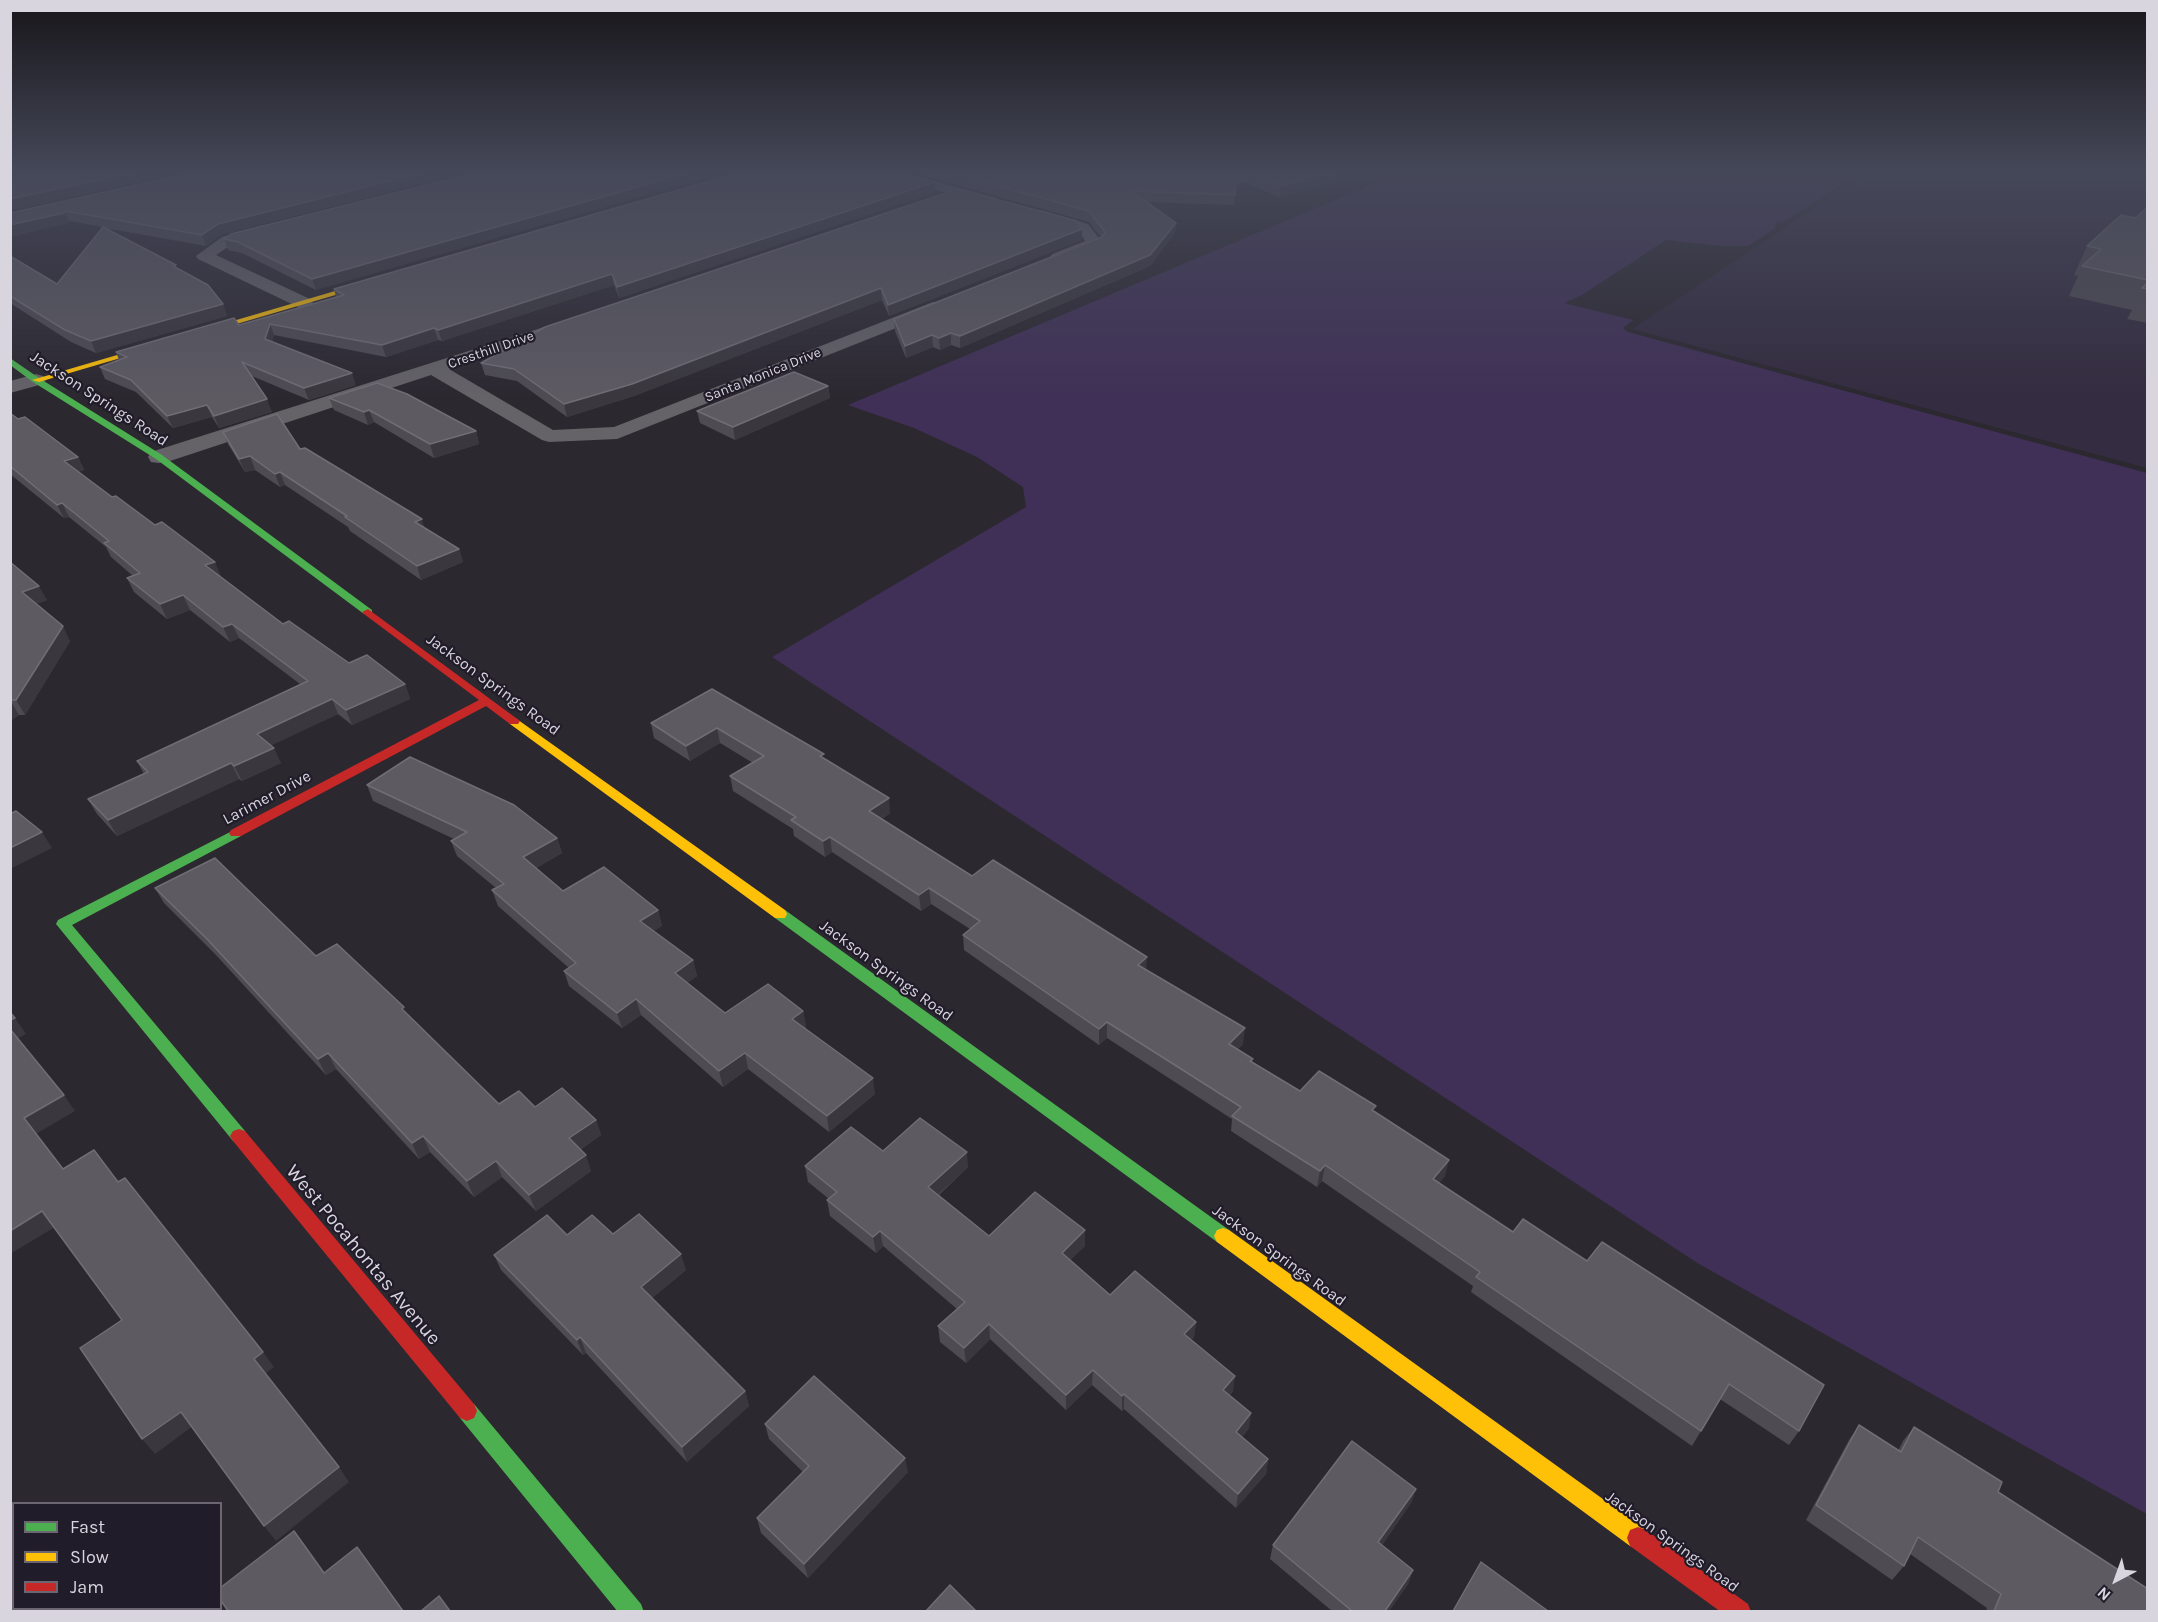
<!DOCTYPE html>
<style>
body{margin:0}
#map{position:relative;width:2158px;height:1622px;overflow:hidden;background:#2c2830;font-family:Karla,sans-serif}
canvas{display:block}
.frame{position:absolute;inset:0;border:12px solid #d9d5df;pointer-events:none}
.legend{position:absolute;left:12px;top:1502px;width:210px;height:108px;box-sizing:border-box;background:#211c2a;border:2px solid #6b6672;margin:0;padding:8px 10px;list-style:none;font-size:18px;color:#d9d5df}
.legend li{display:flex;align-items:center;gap:12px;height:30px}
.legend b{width:30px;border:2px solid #6b6672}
.north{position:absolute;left:2086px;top:1550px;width:60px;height:60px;-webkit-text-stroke:4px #211c2a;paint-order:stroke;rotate:221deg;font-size:16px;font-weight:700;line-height:24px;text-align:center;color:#d9d5df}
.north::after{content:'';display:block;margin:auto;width:21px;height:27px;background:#d9d5df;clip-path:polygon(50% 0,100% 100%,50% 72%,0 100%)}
</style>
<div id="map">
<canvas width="2158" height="1622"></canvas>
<div class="frame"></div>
<ul class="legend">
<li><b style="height:8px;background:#4caf50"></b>Fast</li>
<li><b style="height:8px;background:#ffc107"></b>Slow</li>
<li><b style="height:8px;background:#c62828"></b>Jam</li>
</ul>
<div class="north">N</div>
</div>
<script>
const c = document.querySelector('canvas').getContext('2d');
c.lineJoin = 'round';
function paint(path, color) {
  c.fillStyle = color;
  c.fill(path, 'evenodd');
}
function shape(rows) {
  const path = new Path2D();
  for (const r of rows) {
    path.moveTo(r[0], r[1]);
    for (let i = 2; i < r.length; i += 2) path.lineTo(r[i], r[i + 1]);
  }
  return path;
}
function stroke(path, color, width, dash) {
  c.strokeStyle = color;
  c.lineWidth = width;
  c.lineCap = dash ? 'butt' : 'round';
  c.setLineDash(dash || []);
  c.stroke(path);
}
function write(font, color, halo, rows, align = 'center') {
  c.font = font + ' Karla,sans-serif';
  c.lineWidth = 4.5;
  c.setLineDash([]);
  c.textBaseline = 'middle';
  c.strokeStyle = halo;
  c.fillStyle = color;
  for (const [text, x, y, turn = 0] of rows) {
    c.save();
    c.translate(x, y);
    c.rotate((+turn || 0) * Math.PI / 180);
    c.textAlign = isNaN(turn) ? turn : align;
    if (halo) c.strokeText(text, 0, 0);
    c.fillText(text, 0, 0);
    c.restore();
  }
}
paint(shape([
 [1870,172,2147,172,2147,468,1632,329]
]), '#342c40');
paint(shape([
 [1402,172,1861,172,1782,223,1777,221,1774,229,1748,246,1723,246,1666,240,1582,295,1564,303,1633,320,1623,328,1628,332,2147,473,2147,1514,1699,1264,772,657,1026,507,1023,487,977,457,914,428,848,405]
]), '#403057');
paint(shape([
 [879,172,902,172,997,198,999,201,992,205,881,175,879,172],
 [1189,172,1212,172,1222,175,1270,172,1268,175,1245,183,1221,183,1191,175,1189,172],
 [1041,210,1088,224,1103,243,1101,246,1064,260,1052,260,1050,257,1052,254,1085,241,1078,230,1036,218,1033,215,1041,210],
 [263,225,269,227,271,230,269,233,234,243,216,255,310,299,313,303,310,307,298,307,198,259,196,256,222,237,263,225],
 [933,302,939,303,942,307,939,311,617,439,549,442,542,440,431,375,167,462,159,463,151,462,148,457,151,452,563,321,569,322,572,326,569,330,449,369,553,430,614,427,933,302],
 [36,374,43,376,46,380,43,384,10,393,10,381,36,374]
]), '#656368');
paint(shape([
 [10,358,39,378,162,455,372,610,372,614,364,614,156,459,33,382,10,365,10,358],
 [236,829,243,833,241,836,72,925,245,1131,248,1136,245,1141,239,1143,233,1141,56,924,58,920,236,829],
 [780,909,785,910,1229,1230,1232,1236,1229,1242,1223,1244,1217,1242,775,918,773,914,775,910,780,909],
 [467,1401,474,1404,641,1604,644,1612,618,1612,460,1418,457,1411,460,1404,467,1401]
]), '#4caf50');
paint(shape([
 [376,279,383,281,39,382,32,380,376,279],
 [514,717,785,910,787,914,785,918,775,918,510,724,508,721,510,718,514,717],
 [1223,1228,1229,1230,1646,1530,1649,1538,1646,1546,1638,1549,1630,1546,1217,1242,1214,1236,1217,1230,1223,1228]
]), '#ffc107');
paint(shape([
 [368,609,520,721,518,724,510,724,486,706,241,836,231,836,229,833,231,830,479,700,364,614,362,612,368,609],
 [239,1129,245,1131,474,1404,477,1411,474,1418,467,1421,460,1418,233,1141,230,1136,233,1131,239,1129],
 [1638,1527,1646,1530,1748,1604,1751,1612,1721,1612,1630,1546,1627,1538,1630,1530,1638,1527]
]), '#c62828');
paint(shape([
 [195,172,221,235,206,246,105,228,177,268,223,304,227,316,96,353,71,342,10,303,10,256,57,284,103,227,69,221,68,223,10,237,10,213],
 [478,172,316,290,242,253,228,250,224,239],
 [910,172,1209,172,1221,175,1237,175,1234,205,1146,202,1176,223,1175,233,1150,266,960,348,951,345,940,350,933,347,906,358,895,331,894,319,1101,238,1089,222],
 [1248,175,1344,180,1280,197,1248,184],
 [935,182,935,192,619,298,614,285,442,341,438,340,386,357,274,335,272,342,356,385,309,400,252,376,272,412,219,428,212,417,173,428,136,392,105,379,100,367,119,360,116,352,239,325,336,297,334,289],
 [2148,207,2148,323,2127,319,2132,310,2069,296,2078,276,2074,275,2087,246,2135,218],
 [1082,229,1082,240,889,316,882,300,634,396,567,417,517,381,485,375,481,363],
 [828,386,830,398,735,440,700,423,697,411],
 [329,398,476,431,479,444,434,458,374,422,368,425,334,410],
 [10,413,78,457,84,470,78,472,221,576,219,576,283,624,349,663,405,684,410,699,352,725,338,714,271,745,281,763,242,781,239,779,117,836,97,814,88,799,144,774,137,761,300,684,239,638,230,642,190,610,167,619,134,592,127,578,133,576,111,557,106,547,69,517,64,518,10,474],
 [223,432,300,449,459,549,463,562,421,580,350,531,348,527,285,485,280,487,255,470,245,472,228,444],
 [10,562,47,600,36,604,70,641,25,715,19,715,10,721],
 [712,689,825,759,890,813,882,819,972,876,1146,970,1243,1044,1237,1050,1253,1059,1252,1063,1300,1091,1375,1112,1445,1176,1439,1183,1799,1431,1789,1445,1720,1399,1692,1446,1471,1292,1473,1286,1322,1181,1317,1187,1231,1131,1232,1119,1107,1038,1099,1045,964,950,963,935,970,929,931,904,921,911,832,852,825,857,794,836,793,829,733,791,730,776,753,763,720,743,690,761,654,738,651,723],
 [367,785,557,838,562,853,536,868,563,891,658,910,662,926,653,931,693,960,697,976,687,983,725,1013,803,1011,806,1027,805,1028,875,1094,829,1132,748,1069,723,1087,641,1015,622,1028,569,986,564,971,569,968,498,906,492,890,496,888,457,856,451,841,454,839,373,801],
 [155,888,316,956,407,1014,499,1104,535,1107,596,1120,601,1135,580,1150,591,1171,536,1211,502,1177,474,1197,430,1152,419,1159,336,1069,326,1075,216,955,164,903],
 [883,1151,968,1167,939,1195,989,1236,1085,1230,1085,1246,1070,1260,1110,1295,1196,1322,1194,1337,1191,1340,1233,1391,1230,1395,1249,1428,1242,1437,1268,1459,1266,1474,1236,1508,1124,1409,1122,1411,1092,1385,1066,1410,990,1339,966,1363,940,1342,938,1326,957,1309,883,1246,876,1253,830,1216,827,1200,829,1199,808,1182,805,1166],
 [613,1234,686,1270,652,1298,745,1391,749,1406,687,1462,586,1353,583,1355,501,1270,494,1255,567,1235],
 [765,1424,908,1472,808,1578,761,1533,757,1518,803,1472,769,1439],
 [1859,1425,1898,1451,1903,1441,1914,1427,2148,1611,1986,1611,1987,1608,1910,1554,1904,1566,1892,1580,1806,1520,1849,1440],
 [1416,1489,1411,1503,1382,1545,1413,1570,1408,1584,1389,1611,1332,1611,1270,1559,1273,1545]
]), '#4e4b53');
paint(shape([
 [136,172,185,172,10,211,10,199],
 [426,172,467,172,221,235,206,246,202,235,218,224],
 [691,172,727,172,316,290,312,279],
 [1336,172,1362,172,1344,180,1280,197,1281,186],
 [935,182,935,192,619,298,617,287],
 [65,211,69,221,68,223,10,237,10,225],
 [1176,223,1175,233,1150,266,960,348,960,336],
 [1082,229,1082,240,889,316,888,305],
 [612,274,614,285,442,341,438,330],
 [881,288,882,300,634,396,567,417,564,404],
 [223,304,227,316,96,353,91,341],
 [270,324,274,335,270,351,265,339],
 [434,328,438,340,386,357,382,345],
 [951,333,951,345,940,350,939,338],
 [932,335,933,347,906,358,905,346],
 [352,373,356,385,309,400,304,388],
 [828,386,830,398,735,440,733,427],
 [267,399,272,412,219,428,214,416],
 [207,405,212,417,173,428,167,416],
 [369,410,374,422,368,425,364,412],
 [476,431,479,444,434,458,430,444],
 [250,456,255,470,245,472,239,459],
 [78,457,84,470,71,474,64,461],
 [280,472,285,485,280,487,275,474],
 [62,503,69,517,64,518,57,505],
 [422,519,426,533,415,522],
 [459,549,463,562,421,580,417,566],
 [215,562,221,576,211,579,205,565],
 [39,586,47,600,30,606,22,592],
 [183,595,190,610,167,619,160,604],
 [232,624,239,638,230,642,223,627],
 [63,626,70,641,25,715,16,700],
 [405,684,410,699,352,725,346,710],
 [332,699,338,714,264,749,257,734],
 [10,700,19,715,10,721],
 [717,728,720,743,690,761,686,746],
 [274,748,281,763,242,781,234,766],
 [231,763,239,779,117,836,108,820],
 [889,798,890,813,871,826,869,811],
 [42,832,52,848,10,869,10,848],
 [830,837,832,852,825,857,823,841],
 [557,838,562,853,528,873,523,857],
 [929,888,931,904,921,911,919,895],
 [658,910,662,926,644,937,640,921],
 [1147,957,1146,973,1138,965],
 [693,960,697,976,679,989,675,973],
 [636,999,641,1015,622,1028,617,1013],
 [803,1011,806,1027,795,1035,792,1019],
 [15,1018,26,1034,17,1039,10,1029,10,1020],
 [1107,1022,1107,1038,1099,1045,1099,1029],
 [1245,1028,1243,1044,1227,1060,1229,1044],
 [328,1053,336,1069,326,1075,318,1059],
 [745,1053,748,1069,723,1087,719,1071],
 [873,1078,875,1094,829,1132,827,1116],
 [64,1095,75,1111,36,1134,24,1118],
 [596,1120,601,1135,574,1154,569,1138],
 [423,1136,430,1152,419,1159,412,1143],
 [967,1152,968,1167,930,1202,928,1187],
 [586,1155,591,1171,536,1211,529,1195],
 [1449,1160,1445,1176,1429,1194,1433,1179],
 [496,1161,502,1177,474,1197,467,1181],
 [1325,1165,1322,1181,1317,1187,1320,1171],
 [42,1211,55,1227,10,1254,10,1231],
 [1085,1230,1085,1246,1062,1268,1062,1253],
 [880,1231,883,1246,876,1253,873,1237],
 [681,1254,686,1270,647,1302,641,1287],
 [1196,1322,1194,1337,1182,1349,1184,1334],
 [989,1324,990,1339,966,1363,964,1348],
 [580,1337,586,1353,583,1355,577,1340],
 [263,1352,274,1367,265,1374,254,1359],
 [1093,1370,1092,1385,1066,1410,1066,1395],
 [1235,1376,1233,1391,1221,1405,1223,1390],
 [745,1391,749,1406,687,1462,682,1447],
 [1124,1394,1124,1409,1122,1411,1122,1396],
 [181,1412,193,1426,155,1454,142,1439],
 [1251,1413,1249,1428,1234,1446,1236,1432],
 [905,1458,908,1472,808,1578,804,1564],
 [1268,1459,1266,1474,1236,1508,1238,1494],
 [339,1467,349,1482,276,1541,264,1526],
 [1416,1489,1411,1503,1374,1556,1378,1542],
 [294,1531,305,1545,335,1587,324,1573],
 [1413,1570,1408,1584,1389,1611,1385,1611],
 [59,1608,66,1608,68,1611,61,1611]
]), '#3a373e');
const building = shape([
 [10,172,136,172,10,199,10,172],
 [195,172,426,172,218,224,202,235,65,211,64,213,10,225,10,213,195,172],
 [478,172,691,172,312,279,238,242,224,239,231,234,478,172],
 [741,172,897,172,935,182,617,287,612,274,438,330,434,328,382,345,270,324,265,339,352,373,304,388,242,362,267,399,214,416,207,405,167,416,131,380,100,367,127,357,116,352,234,318,239,325,344,295,334,289,741,172],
 [945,172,1208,172,1221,175,1237,175,1235,195,1132,191,1176,223,1150,255,960,336,951,333,939,338,932,335,905,346,894,319,1102,237,1105,232,1089,211,945,172],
 [1256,172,1336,172,1281,186,1248,175,1256,172],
 [958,189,1077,221,1082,229,888,305,881,288,632,384,564,404,514,369,481,363,545,327,958,189],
 [2148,207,2148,280,2082,266,2101,249,2087,246,2121,215,2135,218,2148,207],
 [103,227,176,265,173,266,208,285,223,304,91,341,65,330,10,296,10,256,57,284,103,227],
 [2148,282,2148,289,2142,288,2148,282],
 [794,372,828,386,733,427,697,411,794,372],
 [377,383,407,394,476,431,430,444,369,410,364,412,329,398,377,383],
 [10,413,18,419,25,417,78,457,64,461,112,497,116,496,155,525,162,522,215,562,205,565,283,624,289,621,349,663,367,655,405,684,346,710,332,699,257,734,274,748,234,766,231,763,108,820,88,799,148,772,137,761,308,681,232,624,223,627,183,595,160,604,127,578,140,573,104,543,109,541,62,503,57,505,10,466,10,413],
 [277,414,300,449,305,448,422,519,415,522,459,549,417,566,345,517,347,516,280,472,275,474,250,456,239,459,223,432,277,414],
 [10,562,39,586,22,592,63,626,16,700,10,700,10,562],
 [712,689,824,754,820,756,889,798,869,811,972,876,993,860,1147,957,1138,965,1245,1028,1229,1044,1253,1059,1250,1061,1300,1091,1319,1071,1376,1106,1372,1110,1449,1160,1433,1179,1513,1232,1523,1219,1587,1261,1602,1242,1824,1385,1799,1431,1729,1384,1701,1431,1476,1277,1480,1272,1325,1165,1320,1171,1232,1116,1241,1107,1107,1022,1099,1029,963,935,980,921,929,888,919,895,830,837,823,841,791,820,796,817,730,776,764,756,717,728,686,746,651,723,712,689],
 [410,757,514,805,557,838,523,857,563,891,604,867,658,910,640,921,693,960,675,973,725,1013,768,984,803,1011,792,1019,873,1078,827,1116,745,1053,719,1071,636,999,617,1013,564,971,576,963,492,890,504,884,451,841,467,832,367,785,410,757],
 [16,811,42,832,10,848,10,814,16,811],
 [215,858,316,956,337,944,404,1007,402,1009,499,1104,519,1091,535,1107,562,1088,596,1120,569,1138,586,1155,529,1195,496,1161,467,1181,423,1136,412,1143,328,1053,318,1059,207,939,155,888,215,858],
 [10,1012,15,1018,10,1020,10,1012],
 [10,1029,64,1095,24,1118,63,1169,94,1150,118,1182,125,1178,263,1352,254,1359,339,1467,264,1526,181,1412,142,1439,80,1348,122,1320,42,1211,10,1231,10,1029],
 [920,1118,967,1152,928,1187,989,1236,1035,1192,1085,1230,1062,1253,1110,1295,1135,1271,1196,1322,1184,1334,1235,1376,1223,1390,1251,1413,1236,1432,1268,1459,1238,1494,1124,1394,1122,1396,1093,1370,1066,1395,989,1324,964,1348,938,1326,965,1302,880,1231,873,1237,827,1200,837,1192,805,1166,851,1127,883,1151,920,1118],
 [639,1214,681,1254,641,1287,745,1391,682,1447,580,1337,577,1340,494,1255,547,1215,567,1235,592,1215,613,1234,639,1214],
 [814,1376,905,1458,804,1564,757,1518,809,1466,765,1424,814,1376],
 [1859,1425,1901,1452,1914,1427,2002,1482,1998,1492,2148,1589,2148,1611,1994,1611,2001,1594,1918,1537,1904,1566,1816,1505,1859,1425],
 [1352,1441,1416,1489,1378,1542,1413,1570,1385,1611,1352,1611,1273,1545,1352,1441],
 [294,1531,324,1573,357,1547,403,1611,228,1611,220,1599,220,1588,294,1531],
 [1481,1562,1548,1611,1453,1611,1481,1562],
 [14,1580,14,1608,59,1608,61,1611,10,1611,10,1582,14,1580],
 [950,1585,976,1611,926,1611,950,1585],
 [439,1596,450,1611,421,1611,439,1596]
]);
paint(building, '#5d5a62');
stroke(building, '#716d75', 1.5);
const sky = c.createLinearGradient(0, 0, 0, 399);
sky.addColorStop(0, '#18161a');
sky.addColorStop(0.43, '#454859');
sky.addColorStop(1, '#45485900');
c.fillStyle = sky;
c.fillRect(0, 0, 2158, 399);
write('14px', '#d9d5df', '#211c2a', [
 ["Cresthill Drive",491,350,-19],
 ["Santa Monica Drive",763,375,-22]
]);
write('16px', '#d9d5df', '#211c2a', [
 ["Jackson Springs Road",99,399,33],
 ["Jackson Springs Road",493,685,36],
 ["Larimer Drive",267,798,-28],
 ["Jackson Springs Road",886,971,36],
 ["Jackson Springs Road",1279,1256,36],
 ["Jackson Springs Road",1672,1542,36]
]);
write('20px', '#d9d5df', '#211c2a', [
 ["West Pocahontas Avenue",363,1255,50]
]);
</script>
